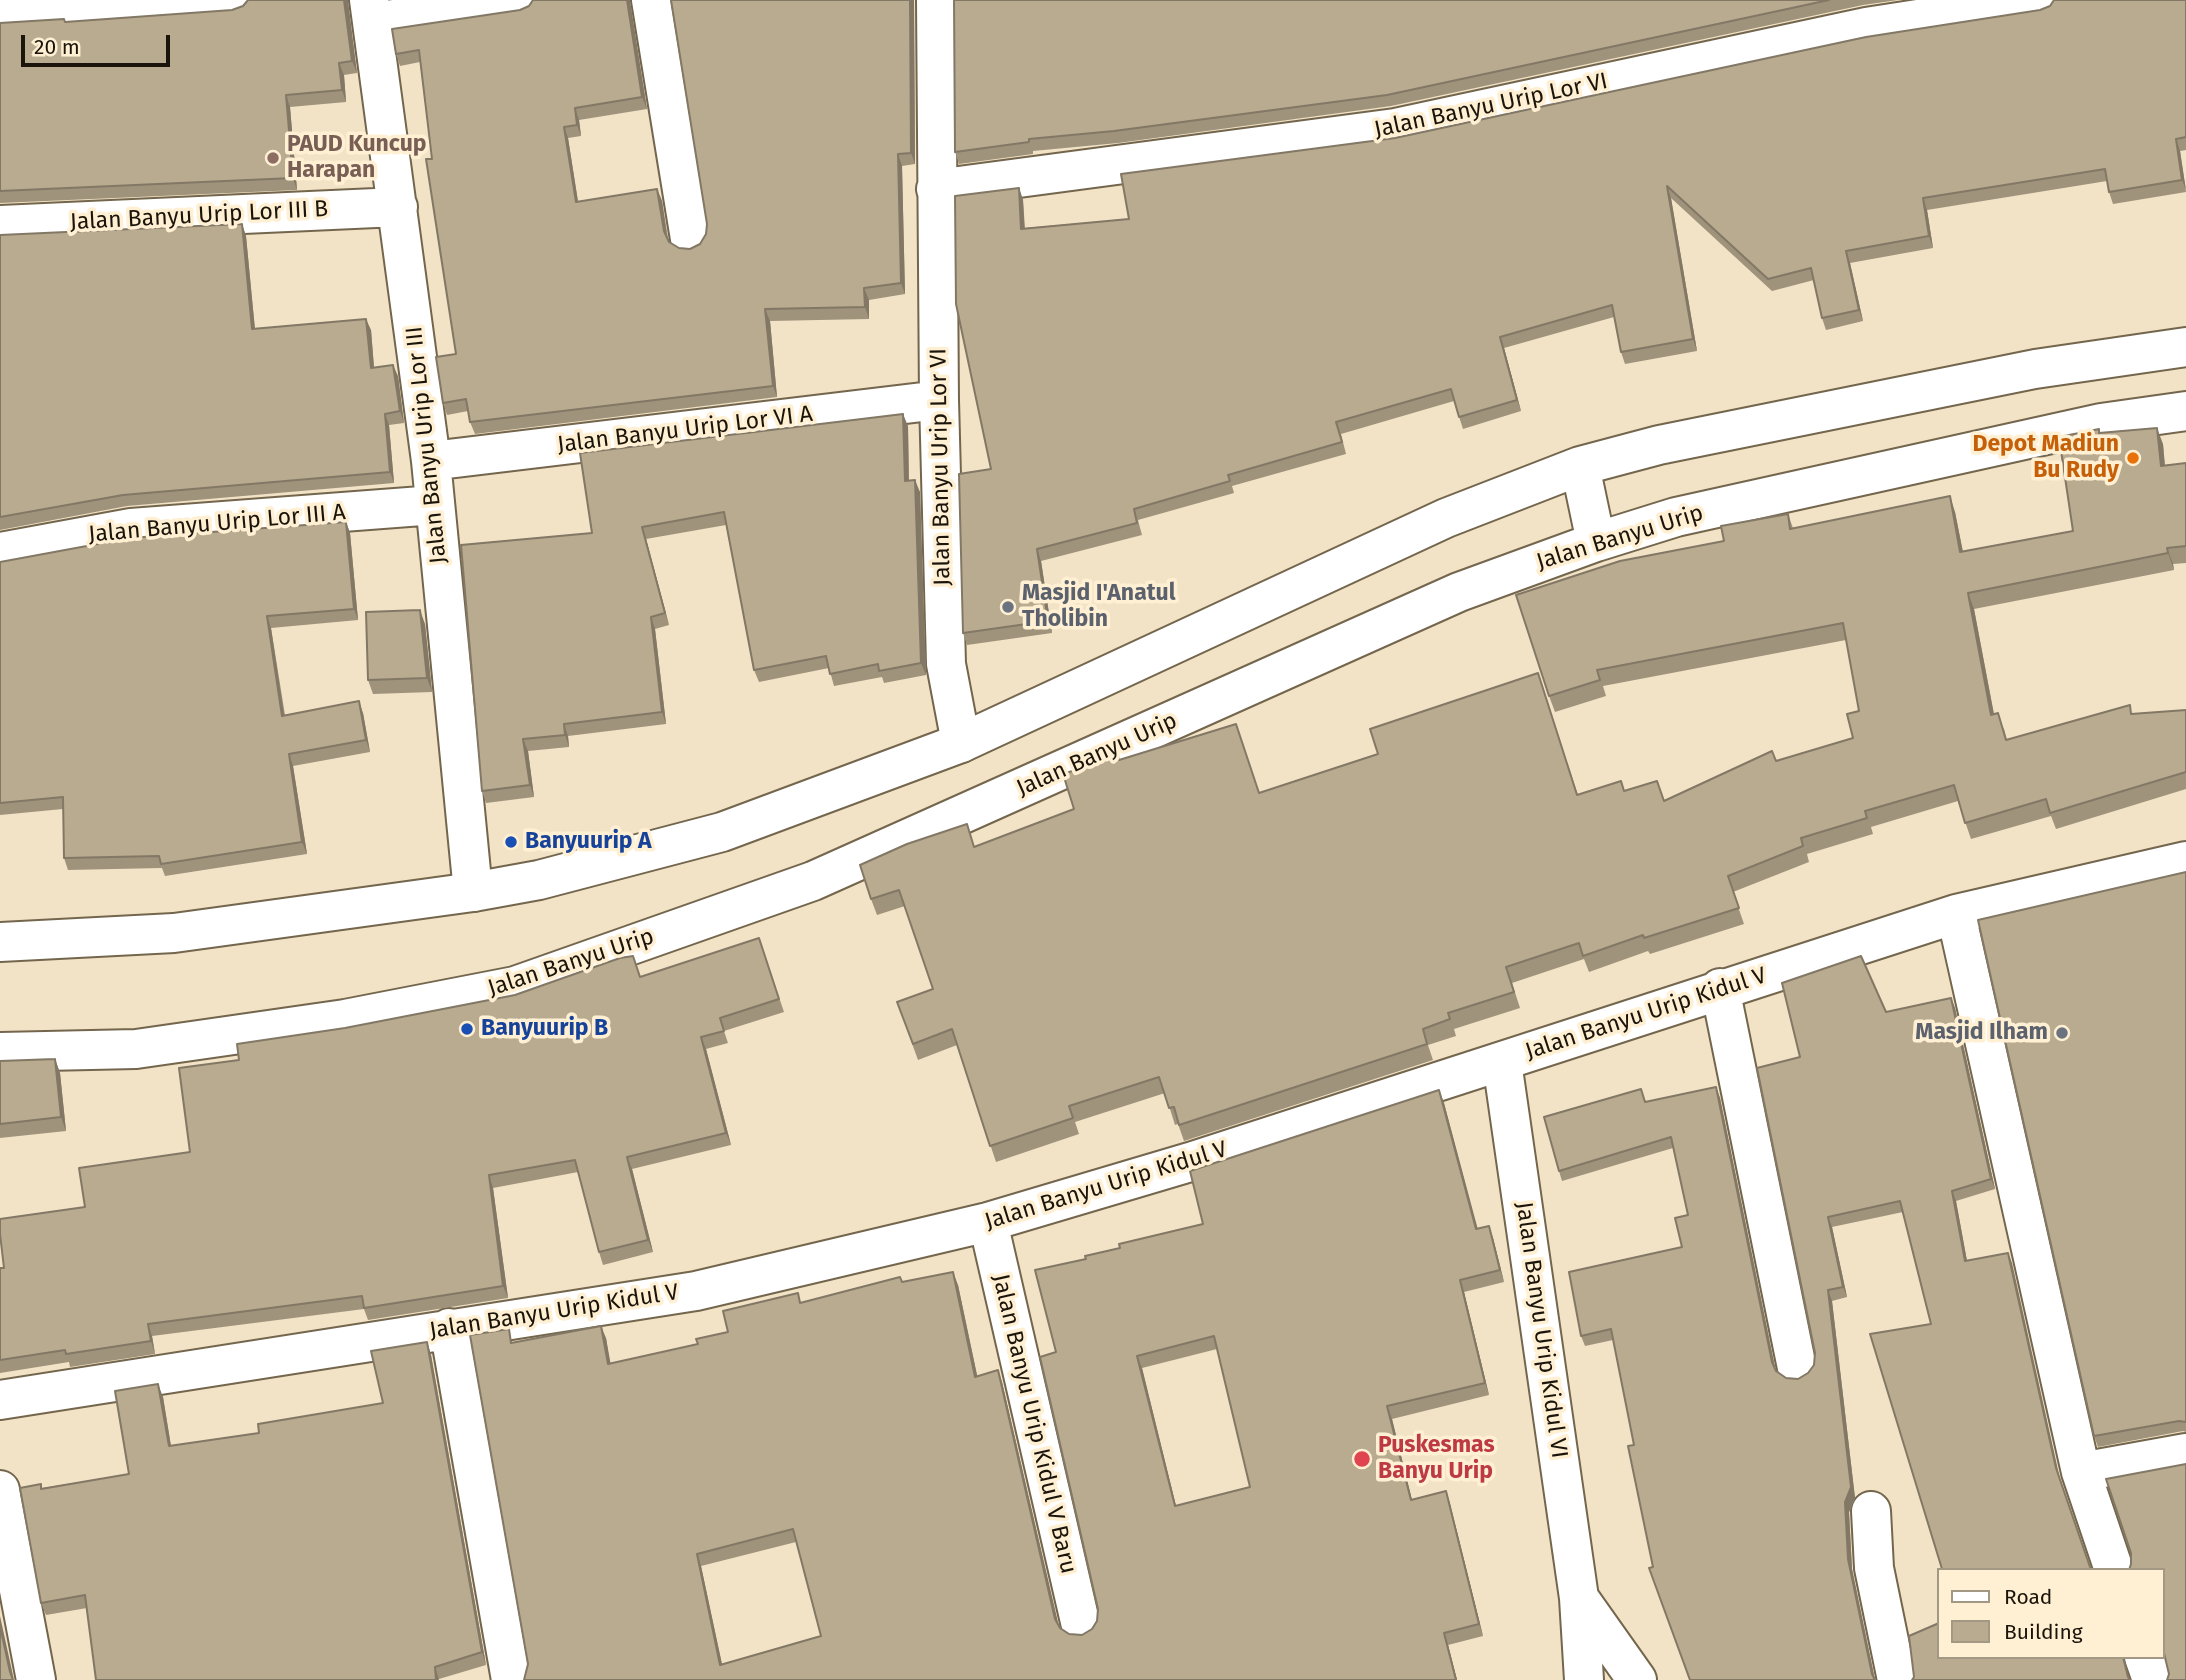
<!DOCTYPE html>
<style>
body{margin:0}
#map{position:relative;width:2186px;height:1680px;overflow:hidden;background:#f2e3c7;font-family:"Fira Sans",sans-serif}
canvas{display:block}
.legend{position:absolute;left:1937px;top:1568px;width:228px;height:91px;box-sizing:border-box;background:#fff0d4;border:2px solid #a39883;margin:0;padding:9px 12px;list-style:none;font-size:21px;color:#1a140a}
.legend li{display:flex;align-items:center;gap:14px;height:35px}
.legend b{width:35px;border:2px solid #a39883}
.scale{position:absolute;left:21px;top:35px;width:149px;height:32px;box-sizing:border-box;border:4px solid #1a140a;border-top:0;padding-left:9px;font-size:21px;line-height:24px;white-space:nowrap;color:#1a140a;-webkit-text-stroke:5px #fff0d4;paint-order:stroke}
</style>
<div id="map">
<canvas width="2186" height="1680"></canvas>
<ul class="legend">
<li><b style="height:9px;background:#fff"></b>Road</li>
<li><b style="height:19px;background:#b9ab90"></b>Building</li>
</ul>
<div class="scale">20 m</div>
</div>
<script>
const c = document.querySelector('canvas').getContext('2d');
c.lineJoin = 'round';
function shape(rows) {
  const path = new Path2D();
  for (const r of rows) {
    path.moveTo(r[0], r[1]);
    for (let i = 2; i < r.length; i += 2) path.lineTo(r[i], r[i + 1]);
  }
  return path;
}
function stroke(path, color, width, dash) {
  c.strokeStyle = color;
  c.lineWidth = width;
  c.lineCap = dash ? 'butt' : 'round';
  c.setLineDash(dash || []);
  c.stroke(path);
}
function paint(path, color) {
  c.fillStyle = color;
  c.fill(path, 'evenodd');
}
function write(font, color, halo, rows, align = 'center') {
  c.font = font + ' "Fira Sans",sans-serif';
  c.lineWidth = 7;
  c.setLineDash([]);
  c.textBaseline = 'middle';
  c.strokeStyle = halo;
  c.fillStyle = color;
  for (const [text, x, y, turn = 0] of rows) {
    c.save();
    c.translate(x, y);
    c.rotate((+turn || 0) * Math.PI / 180);
    c.textAlign = isNaN(turn) ? turn : align;
    if (halo) c.strokeText(text, 0, 0);
    c.fillText(text, 0, 0);
    c.restore();
  }
}
const minor = shape([
 [369,0,431,461,473,892],
 [651,0,690,239],
 [936,0,939,400,946,664,961,743],
 [0,13,235,0],
 [374,22,520,0],
 [936,189,1395,128,1866,27,2041,0],
 [0,225,398,207],
 [431,461,939,400],
 [0,552,131,528,435,505],
 [1956,914,2081,1472,2114,1570],
 [1720,988,1797,1368],
 [1502,1062,1579,1598,1584,1680],
 [988,1222,1081,1626],
 [449,1328,511,1680],
 [0,1400,696,1291,988,1222,1190,1162,1956,914,2186,861],
 [2081,1472,2186,1453],
 [0,1490,36,1680],
 [1871,1511,1874,1568,1897,1680],
 [1579,1598,1637,1680],
 [2144,1657,2152,1680]
]);
const secondary = shape([
 [1580,466,1596,542],
 [0,942,174,933,473,892,539,880,722,832,961,743,1446,518,1580,466,1659,445,2035,369,2186,347],
 [0,1052,136,1049,345,1019,515,986,813,881,1459,592,1596,542,1676,517,2101,423,2186,411]
]);
stroke(minor, '#73664d', 42);
stroke(secondary, '#73664d', 42);
stroke(minor, '#fff', 38);
stroke(secondary, '#fff', 38);
paint(shape([
 [671,0,914,0,915,164,902,166,905,294,869,300,869,319,770,321,777,397,475,434,470,422,468,411,447,415,443,403,456,354,420,62,400,66,396,54,529,6,629,3,647,109,579,120,581,136,568,138,578,202,657,189,662,201,668,238,669,242,679,248,690,249,700,244,706,234,707,224],
 [954,0,1898,0,1863,5,1391,106,1118,143,1033,151,1033,154,959,164,955,152],
 [2186,0,2186,150,2180,151,2186,192,2113,204,2109,192,2107,181,1927,210,1933,248,1850,263,1863,321,1826,330,1822,318,1814,280,1772,291,1671,198,1697,351,1625,364,1621,352,1614,317,1504,348,1521,411,1463,429,1454,401,1341,434,1346,454,1232,486,1234,493,1138,520,1142,535,1041,561,1052,633,967,645,963,633,991,469,1019,188,1023,200,1025,228,1129,219,1395,138,2040,10,2050,6],
 [347,2,357,73,344,75,346,102,290,107,297,190,0,203,0,23,64,19,65,22],
 [242,224,246,236,255,329,371,330,374,368,398,376,404,423,389,425,394,483,127,506,0,530,0,235],
 [908,426,909,481,920,492,926,675,884,683,882,677,834,686,829,668,759,682,754,670,726,525,646,539,669,625,655,629,666,724,568,736,569,747,528,751,534,797,486,803,482,791,592,533],
 [2100,433,2163,444,2165,465,2186,463,2186,563,2173,564,2174,570,1974,609,1994,714,2004,729,2007,740,2133,714,2186,710,2186,789,2056,829,2051,816,1971,839,1958,801,1871,827,1873,834,1807,854,1809,862,1733,892,1744,924,1650,954,1648,951,1589,972,1584,959,1512,983,1520,1008,1454,1029,1456,1036,1428,1045,1433,1060,1184,1141,1178,1124,1175,1125,1165,1093,1075,1122,1079,1134,996,1162,957,1045,918,1060,897,1002,933,989,905,906,877,915,871,899,1074,809,1119,760,1236,724,1259,793,1378,754,1538,673,1578,795,1625,791,1664,801,1776,761,1853,738,1859,711,1846,640,1603,686,1606,696,1555,712,1549,696,1724,541,1788,514,1793,528,1955,512,1963,552,2073,531],
 [346,522,350,533,358,620,271,628,285,715,363,713,370,752,293,766,307,854,165,876,162,868,68,870,64,858,63,809,0,815,0,562],
 [425,624,432,692,373,694,368,680],
 [2186,872,2186,1432,2183,1431,2098,1447,2094,1436],
 [759,938,784,1012,724,1031,728,1043,706,1049,731,1145,632,1169,653,1252,603,1265,599,1252,578,1172,493,1188,508,1298,368,1320,364,1309,152,1336,155,1354,70,1367,69,1362,0,1373,0,1268,4,1268,85,1207,190,1152,239,1060,345,1028,641,977],
 [1951,998,1955,1008,1995,1189,1956,1201,1967,1261,2012,1263,1942,1569,1931,1324,1903,1212,1832,1227,1847,1297,1832,1301,1855,1498,1849,1512,1852,1569,1875,1680,1653,1567,1634,1445,1613,1340,1585,1346,1581,1336,1682,1247,1688,1215,1673,1148,1562,1181,1559,1171,1645,1102,1716,1087,1720,1098,1775,1368,1776,1371,1786,1378,1798,1379,1808,1373,1814,1365,1815,1353,1800,1057,1886,1012],
 [55,1059,60,1073,66,1131,0,1138,0,1061],
 [1439,1090,1444,1103,1477,1229,1493,1238,1504,1282,1464,1292,1489,1395,1392,1419,1412,1500,1446,1491,1450,1504,1483,1636,1448,1645,1457,1680,524,1680,528,1664,513,1342,606,1338,610,1364,698,1344,728,1332,798,1293,801,1303,902,1282,958,1285,977,1376,998,1370,1002,1382,1058,1624,1060,1628,1069,1634,1082,1635,1092,1629,1097,1621,1098,1609,1056,1352,1086,1259,1120,1248,1203,1224],
 [1217,1349,1250,1487,1176,1506,1142,1368],
 [796,1542,821,1636,722,1665,701,1566],
 [427,1342,431,1355,486,1665,439,1679,87,1608,46,1615,41,1603,41,1484,42,1488,129,1474,163,1397,171,1446,259,1433,383,1403]
]), '#9f937c');
paint(shape([
 [344,0,348,0,357,73,352,61],
 [627,0,630,0,647,109,642,97],
 [910,0,914,0,915,164,911,153],
 [339,63,344,75,346,102,342,90],
 [286,95,290,107,297,190,293,178],
 [575,108,579,120,581,136,577,125],
 [564,127,568,138,580,214,576,202],
 [2176,139,2180,151,2186,190,2182,180],
 [898,154,902,166,905,294,901,283],
 [1667,186,1671,198,1697,351,1693,339],
 [1019,188,1023,200,1025,240,1021,229],
 [657,189,662,201,668,243,664,231],
 [1923,198,1927,210,1933,248,1929,236],
 [242,224,246,236,256,341,252,329],
 [1846,251,1850,263,1863,321,1859,310],
 [864,288,869,300,869,319,865,307],
 [765,309,770,321,777,397,773,386],
 [366,319,371,330,375,380,371,368],
 [1500,337,1504,348,1521,411,1517,400],
 [393,365,398,376,404,423,400,411],
 [385,414,389,425,394,483,390,472],
 [903,414,908,426,909,493,905,481],
 [2157,428,2163,444,2166,482,2161,466],
 [915,480,920,492,926,675,921,663],
 [1950,496,1955,512,1966,568,1960,552],
 [346,522,350,533,358,620,354,609],
 [642,527,646,539,669,625,665,613],
 [2167,548,2173,564,2174,570,2168,553],
 [1037,549,1041,561,1052,633,1048,621],
 [1968,593,1974,609,1997,731,1991,715],
 [420,610,425,624,432,692,427,678],
 [267,616,271,628,286,728,282,716],
 [651,617,655,629,666,724,662,712],
 [359,701,363,713,370,752,366,740],
 [564,724,568,736,569,747,565,735],
 [523,739,528,751,534,797,530,785],
 [289,754,293,766,307,854,302,842],
 [1951,998,1955,1008,1995,1189,1991,1179],
 [701,1037,706,1049,731,1145,726,1133],
 [55,1059,60,1073,66,1131,61,1117],
 [1716,1087,1720,1098,1776,1372,1772,1362],
 [1439,1090,1444,1103,1481,1241,1476,1229],
 [627,1157,632,1169,653,1252,648,1240],
 [489,1175,493,1188,508,1298,503,1286],
 [1952,1191,1956,1201,1969,1272,1965,1261],
 [1828,1217,1832,1227,1847,1297,1843,1287],
 [1489,1226,1493,1238,1504,1282,1500,1270],
 [2008,1253,2012,1263,2060,1479,2056,1468],
 [953,1272,958,1285,980,1389,975,1377],
 [1460,1280,1464,1292,1489,1395,1485,1383],
 [1828,1290,1832,1301,1855,1498,1849,1512,1852,1569,1875,1680,1872,1674,1848,1559],
 [148,1324,152,1336,155,1354,151,1341],
 [601,1326,606,1338,613,1377,608,1364],
 [427,1342,431,1355,486,1665,482,1652],
 [1137,1356,1142,1368,1179,1518,1175,1506],
 [998,1370,1002,1382,1060,1631,1055,1619],
 [158,1384,163,1397,173,1459,169,1446],
 [1387,1406,1392,1419,1415,1513,1411,1500],
 [1446,1491,1450,1504,1483,1636,1479,1624],
 [697,1554,701,1566,725,1678,720,1665],
 [0,1616,14,1680,10,1672,0,1626],
 [1444,1633,1448,1645,1457,1680,1456,1680],
 [435,1667,439,1680,436,1680]
]), '#827865');
const building = shape([
 [248,0,344,0,352,61,339,63,342,90,286,95,293,178,0,191,0,23,64,19,65,22,232,10,243,6,248,0],
 [533,0,627,0,642,97,575,108,577,125,564,127,576,202,657,189,664,231,669,242,679,248,690,249,700,244,706,234,707,224,671,0,910,0,911,153,898,154,901,283,864,288,865,307,765,309,773,386,470,422,466,399,443,403,436,357,456,354,426,159,432,159,419,50,396,54,392,29,520,10,529,6,533,0],
 [954,0,1829,0,1387,95,1114,131,1029,139,1029,142,955,152,954,0],
 [2054,0,2186,0,2186,137,2176,139,2182,180,2109,192,2105,169,1923,198,1929,236,1846,251,1859,310,1822,318,1811,268,1768,279,1667,186,1693,339,1621,352,1612,305,1500,337,1517,400,1459,417,1451,389,1336,422,1342,442,1228,475,1230,481,1134,509,1137,523,1037,549,1048,621,963,633,959,474,991,469,956,304,955,196,1019,188,1021,229,1129,219,1121,174,1395,138,1866,37,2040,10,2050,6,2054,0],
 [242,224,252,329,366,319,371,368,393,365,400,411,385,414,390,472,123,495,0,517,0,235,242,224],
 [903,414,905,481,915,480,921,663,879,671,878,664,830,674,826,656,754,670,724,512,642,527,665,613,651,617,662,712,564,724,565,735,523,739,530,785,482,791,461,545,592,533,580,453,903,414],
 [2157,428,2161,466,2186,463,2186,546,2167,548,2168,553,1968,593,1991,715,1998,713,2006,740,2130,705,2131,714,2186,710,2186,772,2050,813,2046,799,1965,823,1954,785,1865,811,1867,818,1801,838,1803,846,1728,876,1739,908,1644,938,1643,935,1583,956,1579,943,1506,967,1514,992,1448,1013,1450,1019,1423,1029,1427,1044,1179,1125,1174,1107,1169,1108,1159,1077,1069,1106,1073,1118,990,1146,952,1029,913,1044,897,1002,933,989,899,890,871,899,860,865,907,844,967,824,974,847,1074,809,1063,774,1118,756,1119,760,1236,724,1259,793,1378,754,1370,729,1538,673,1577,795,1621,781,1624,791,1657,781,1664,801,1772,751,1776,761,1853,738,1847,714,1859,711,1843,623,1597,670,1600,680,1549,696,1516,595,1620,561,1724,541,1721,526,1788,514,1790,529,1950,496,1960,552,2073,531,2059,437,2099,429,2099,433,2157,428],
 [346,522,354,609,267,616,282,716,359,701,366,740,289,754,302,842,161,864,159,856,64,858,63,797,0,803,0,562,130,538,346,522],
 [420,610,427,678,368,680,366,612,420,610],
 [2186,872,2186,1422,2179,1421,2094,1436,1978,920,2186,872],
 [759,938,779,999,720,1018,724,1031,701,1037,726,1133,627,1157,648,1240,599,1252,575,1160,489,1175,503,1286,364,1308,362,1296,148,1324,151,1341,66,1354,65,1350,0,1360,0,1268,4,1268,0,1234,0,1219,85,1207,79,1168,190,1152,179,1068,239,1060,237,1044,345,1028,515,995,620,958,633,956,640,977,759,938],
 [1861,956,1886,1012,1951,998,1991,1179,1952,1191,1965,1261,2008,1253,2056,1468,2090,1567,2092,1570,1940,1570,1942,1569,1870,1334,1931,1324,1900,1201,1828,1217,1843,1287,1828,1290,1851,1487,1845,1502,1848,1559,1872,1674,1875,1680,1690,1680,1649,1568,1653,1567,1628,1446,1634,1445,1611,1329,1581,1336,1569,1272,1682,1247,1675,1218,1688,1215,1671,1137,1559,1171,1544,1117,1641,1089,1645,1102,1716,1087,1772,1362,1776,1371,1786,1378,1798,1379,1808,1373,1814,1365,1815,1353,1757,1068,1800,1057,1782,983,1861,956],
 [55,1059,61,1117,0,1124,0,1061,55,1059],
 [1439,1090,1476,1229,1489,1226,1500,1270,1460,1280,1485,1383,1387,1406,1411,1500,1446,1491,1479,1624,1444,1633,1456,1680,524,1680,528,1664,470,1335,509,1329,511,1343,601,1326,608,1364,698,1344,696,1339,728,1332,723,1311,798,1293,800,1303,900,1277,902,1282,953,1272,975,1377,998,1370,1055,1619,1060,1628,1069,1634,1082,1635,1092,1629,1097,1621,1098,1609,1040,1357,1056,1352,1035,1270,1086,1259,1085,1256,1120,1248,1119,1244,1203,1224,1190,1171,1439,1090],
 [1214,1336,1250,1487,1175,1506,1137,1356,1214,1336],
 [793,1529,821,1636,720,1665,697,1554,793,1529],
 [427,1342,482,1652,435,1667,436,1680,96,1680,85,1595,41,1603,20,1488,41,1484,41,1489,129,1474,115,1391,158,1384,169,1446,259,1433,258,1424,383,1403,371,1351,427,1342],
 [2186,1464,2186,1680,2167,1680,2169,1674,2163,1649,2163,1570,2129,1570,2131,1564,2131,1553,2106,1479,2186,1464],
 [1939,1623,1939,1657,2123,1657,2128,1677,2130,1680,1912,1680,1914,1677,1909,1636,1939,1623],
 [0,1626,10,1672,13,1680,0,1680,0,1626]
]);
paint(building, '#b9ab90');
stroke(building, '#827865', 2);
for (const [x, y, r, color] of [
 [273,158,7,"#8d6e63"],
 [2133,458,7,"#e8710a"],
 [1008,607,7,"#6b7280"],
 [511,842,7,"#1a4fb4"],
 [467,1029,7,"#1a4fb4"],
 [2062,1033,7,"#6b7280"],
 [1362,1459,9,"#e0444e"]
]) {
  const dot = new Path2D();
  dot.arc(x, y, r, 0, 2 * Math.PI);
  c.fillStyle = color;
  c.fill(dot);
  stroke(dot, '#fff0d4', 2.5);
}
write('23px', '#1a140a', '#fff0d4', [
 ["Jalan Banyu Urip Lor VI",1491,106,-12],
 ["Jalan Banyu Urip Lor III B",199,216,-3],
 ["Jalan Banyu Urip Lor VI A",685,430,-7],
 ["Jalan Banyu Urip Lor III",427,445,-96],
 ["Jalan Banyu Urip Lor VI",941,467,-91],
 ["Jalan Banyu Urip Lor III A",217,524,-5],
 ["Jalan Banyu Urip",1620,538,-17],
 ["Jalan Banyu Urip",1097,755,-24],
 ["Jalan Banyu Urip",571,963,-18],
 ["Jalan Banyu Urip Kidul V",1646,1014,-18],
 ["Jalan Banyu Urip Kidul V",1106,1186,-17],
 ["Jalan Banyu Urip Kidul V",554,1312,-9],
 ["Jalan Banyu Urip Kidul VI",1541,1330,82],
 ["Jalan Banyu Urip Kidul V Baru",1034,1424,77]
]);
write('bold 23px', '#785e54', '#fff0d4', [
 ["PAUD Kuncup",287,145],
 ["Harapan",287,171]
], 'left');
write('bold 23px', '#c56008', '#fff0d4', [
 ["Depot Madiun",2119,445],
 ["Bu Rudy",2119,471]
], 'right');
write('bold 23px', '#5b616d', '#fff0d4', [
 ["Masjid I'Anatul",1022,594],
 ["Tholibin",1022,620],
 ["Masjid Ilham",2048,1033,"right"]
], 'left');
write('bold 23px', '#164399', '#fff0d4', [
 ["Banyuurip A",525,842],
 ["Banyuurip B",481,1029]
], 'left');
write('bold 23px', '#be3a42', '#fff0d4', [
 ["Puskesmas",1378,1446],
 ["Banyu Urip",1378,1472]
], 'left');
</script>
